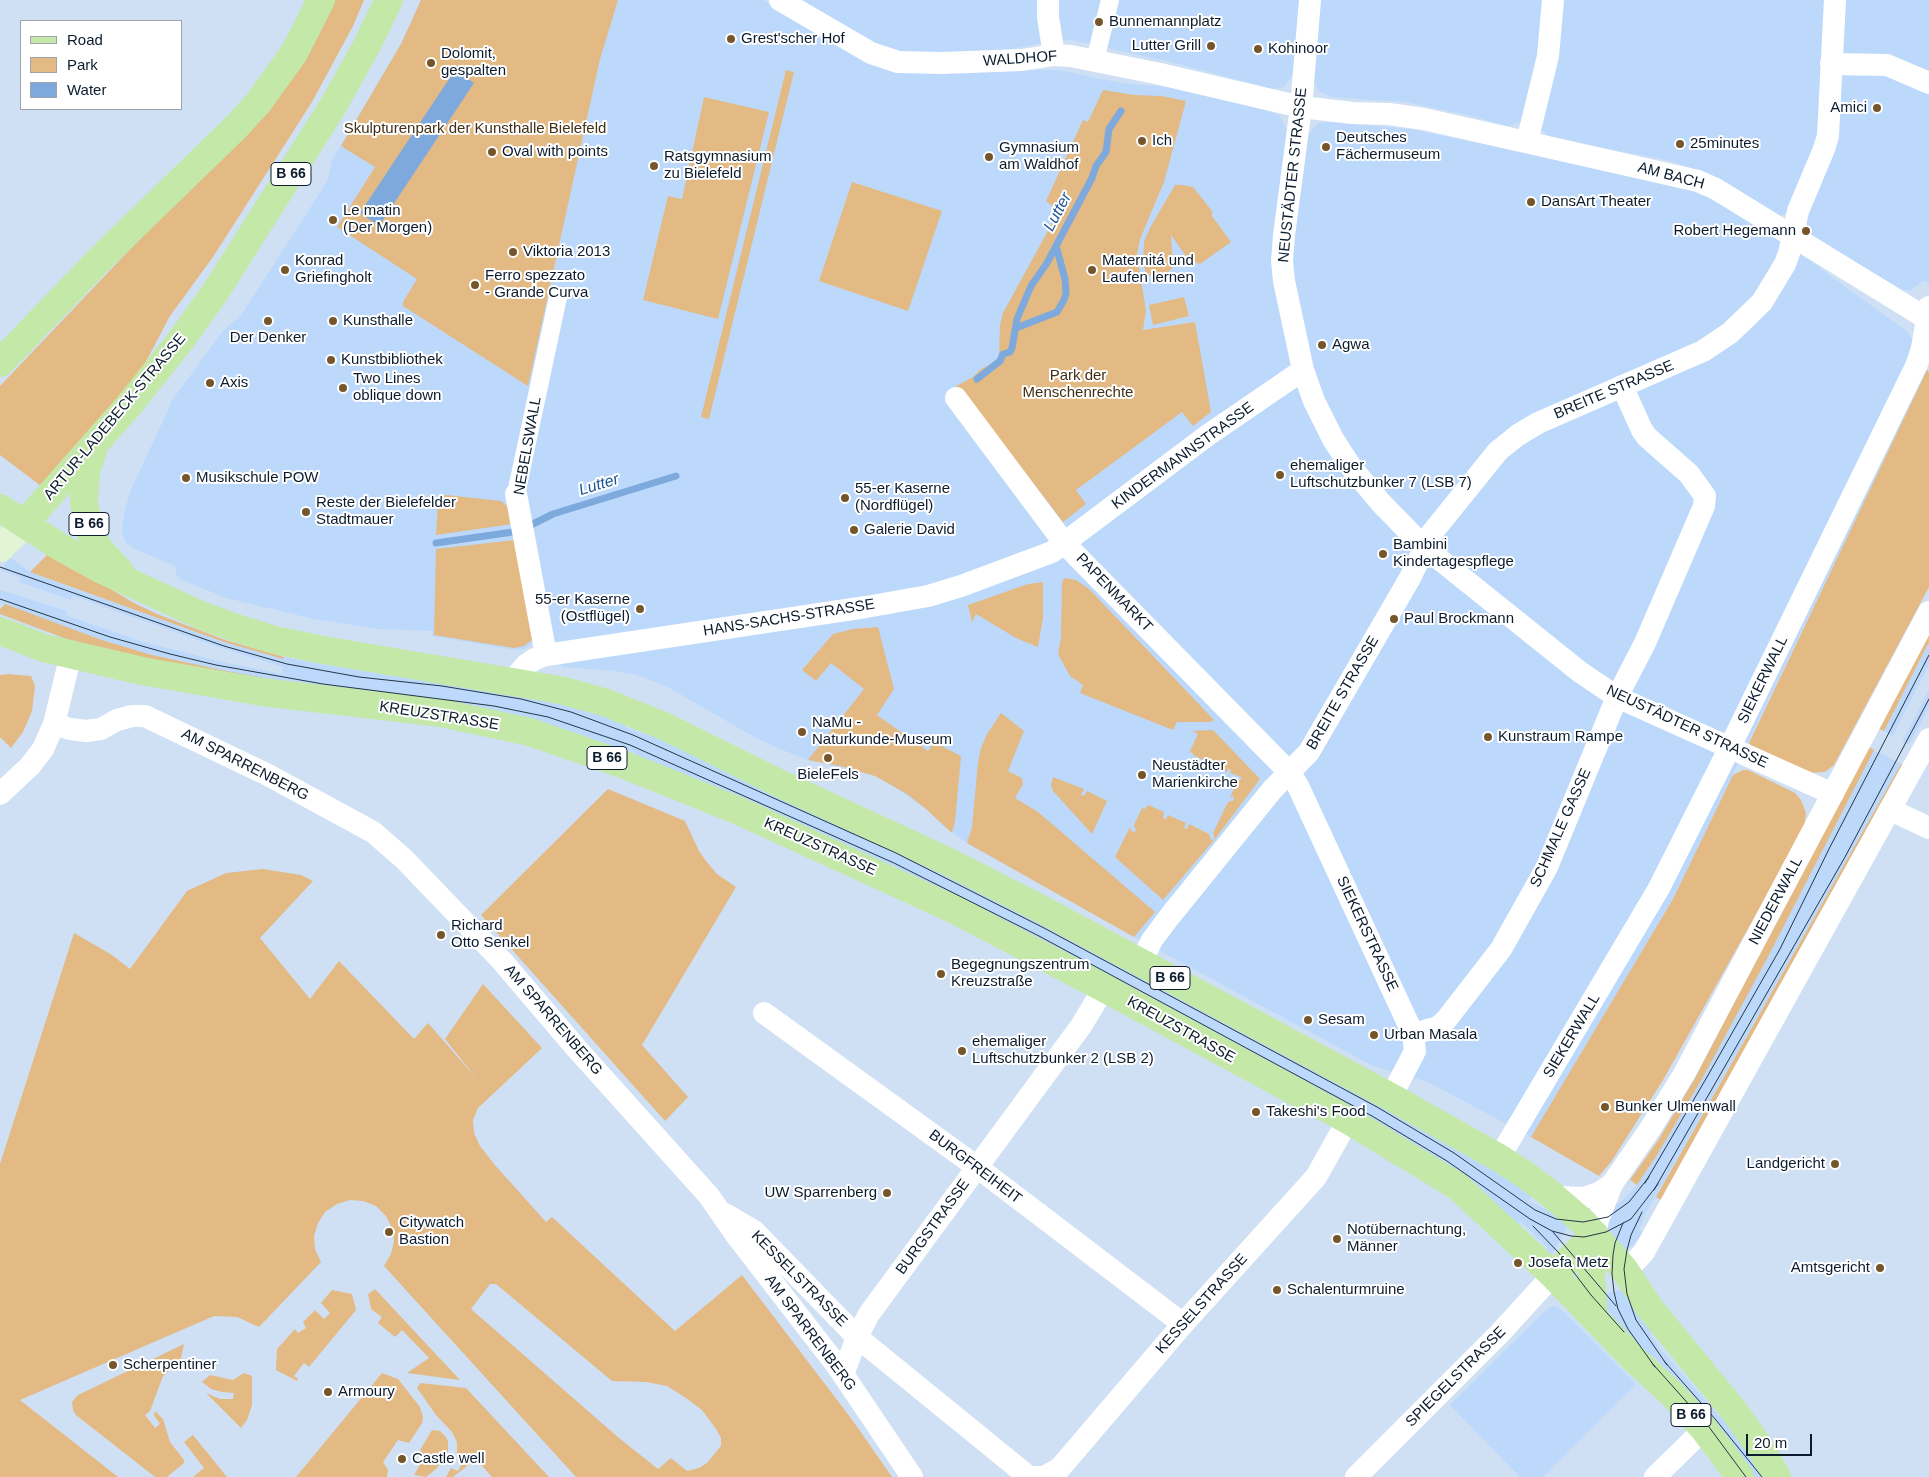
<!DOCTYPE html>
<meta charset="utf-8">
<style>
body{margin:0}
#map{position:relative;width:1929px;height:1477px;overflow:hidden;background:#cfe0f5;font-family:Helvetica,sans-serif}
canvas{display:block}
.legend{position:absolute;left:20px;top:20px;width:162px;height:90px;box-sizing:border-box;background:#fff;border:1px solid #9ea4ab;margin:0;padding:6px 9px;list-style:none;font-size:15px;color:#0c1c2e}
.legend li{display:flex;align-items:center;gap:10px;height:25px}
.legend b{width:25px;border:1px solid #9ea4ab}
.scale{position:absolute;left:1746px;top:1434px;width:66px;height:22px;box-sizing:border-box;border:2px solid #0c1c2e;border-top:0;padding-left:6px;font-size:15px;line-height:18px;white-space:nowrap;color:#0c1c2e;-webkit-text-stroke:4px #fff;paint-order:stroke}
</style>
<div id="map">
<canvas width="1929" height="1477"></canvas>
<ul class="legend">
<li><b style="height:6px;background:#c4e8a8"></b>Road</li>
<li><b style="height:14px;background:#e3b984"></b>Park</li>
<li><b style="height:14px;background:#7ea9dc"></b>Water</li>
</ul>
<div class="scale">20 m</div>
</div>
<script>
const c = document.querySelector('canvas').getContext('2d');
c.lineJoin = 'round';
function paint(path, color) {
  c.fillStyle = color;
  c.fill(path, 'evenodd');
}
function shape(rows) {
  const path = new Path2D();
  for (const r of rows) {
    path.moveTo(r[0], r[1]);
    for (let i = 2; i < r.length; i += 2) path.lineTo(r[i], r[i + 1]);
  }
  return path;
}
function stroke(path, color, width, dash) {
  c.strokeStyle = color;
  c.lineWidth = width;
  c.lineCap = dash ? 'butt' : 'round';
  c.setLineDash(dash || []);
  c.stroke(path);
}
function write(font, color, halo, rows, align = 'center') {
  c.font = font + ' Helvetica,sans-serif';
  c.lineWidth = 4;
  c.setLineDash([]);
  c.textBaseline = 'middle';
  c.strokeStyle = halo;
  c.fillStyle = color;
  for (const [text, x, y, turn = 0] of rows) {
    c.save();
    c.translate(x, y);
    c.rotate((+turn || 0) * Math.PI / 180);
    c.textAlign = isNaN(turn) ? turn : align;
    if (halo) c.strokeText(text, 0, 0);
    c.fillText(text, 0, 0);
    c.restore();
  }
}
paint(shape([
 [421,0,764,0,837,44,931,71,1059,70,1121,83,1171,87,1270,111,1280,116,1287,130,1309,134,1317,124,1329,122,1410,129,1673,184,1693,190,1708,197,1752,222,1810,261,1908,332,1913,341,1911,349,1905,362,1921,370,1923,368,1927,370,1673,899,1531,1137,1428,1082,1371,1065,1134,937,967,843,943,826,926,809,890,784,875,776,860,771,808,760,785,751,756,738,664,685,636,675,615,671,563,667,535,642,525,649,516,650,432,636,432,631,378,629,314,619,226,598,180,579,176,574,175,566,135,549,125,542,122,531,124,513,130,492,169,408,170,403,223,331,242,314,328,180,332,160,401,44],
 [794,0,1929,0,1929,283,1923,281,1910,291,1903,290,1803,231,1787,213,1780,216,1721,180,1695,169,1667,160,1551,138,1541,130,1521,122,1508,126,1467,115,1405,102,1330,97,1319,91,1313,81,1291,78,1284,87,1272,89,1179,64,1072,40,1047,42,998,52,929,55,884,49],
 [11,558,30,572,81,591,224,642,283,659,284,657,331,666,558,700,627,722,625,727,643,734,646,728,945,871,1430,1132,1533,1194,1529,1201,1570,1222,1551,1257,1547,1252,1548,1248,1520,1221,1517,1226,1468,1183,634,759,636,753,618,746,616,751,280,683,152,655,102,640,0,603,0,590,67,611,66,615,140,641,218,661,281,674,283,667,221,648,73,596,71,600,19,582,22,578,0,570],
 [1929,642,1929,664,1893,736,1884,731],
 [1929,690,1929,708,1909,745,1902,742],
 [1874,750,1901,764,1645,1215,1639,1230,1644,1232,1634,1244,1624,1251,1604,1225,1615,1205,1623,1200,1637,1185,1657,1155,1702,1079,1768,957],
 [1624,1289,1652,1332,1651,1335,1662,1351,1720,1417,1724,1418,1766,1477,1753,1477,1730,1445,1654,1357,1635,1354,1608,1316,1602,1295],
 [1554,1306,1561,1309,1636,1384,1543,1477,1520,1477,1450,1405,1547,1309]
]), '#bcd9fb');
paint(shape([
 [335,0,364,0,353,26,312,102,213,257,170,316,142,369,41,486,0,455,0,386,277,95,316,40],
 [421,0,618,0,600,59,528,386,403,306,403,302,417,279,337,227,375,167,341,146,401,44],
 [786,70,794,72,709,419,701,417],
 [1103,90,1134,95,1161,96,1186,101,1164,182,1140,239,1137,254,1146,311,1143,330,1195,322,1211,412,1193,426,1182,412,1076,490,1086,504,1063,522,968,398,951,389,973,377,981,369,989,365,999,358,1000,325,1003,313,1056,216,1055,208,1046,201,1083,120,1088,122],
 [704,97,769,112,718,319,643,300,668,196,682,199],
 [852,182,942,211,908,311,819,281],
 [1175,185,1183,185,1193,187,1212,211,1212,216,1231,242,1200,264,1188,259,1171,235,1173,267,1166,274,1156,276,1147,275,1143,265,1144,241,1151,226],
 [1184,297,1189,316,1153,325,1149,305],
 [1927,370,1929,372,1929,587,1834,765,1825,772,1807,773,1753,750,1749,743],
 [446,495,501,501,508,507,512,524,436,535,438,504,443,496],
 [515,540,535,638,524,646,514,648,434,635,436,549],
 [49,553,134,603,157,614,225,640,284,657,283,659,224,642,30,572],
 [1065,578,1076,580,1089,589,1214,720,1211,722,1177,722,1173,730,1080,693,1083,685,1070,676,1058,654,1061,637,1062,582],
 [1043,582,1043,618,1038,647,1016,638,976,614,972,622,968,605,1028,584],
 [5,604,102,640,152,655,221,670,280,681,220,675,72,641,0,614,0,609],
 [878,627,894,689,877,715,928,751,934,742,961,756,955,822,952,833,926,809,907,794,875,776,844,767,808,760,864,689,831,663,816,681,802,670,833,634,853,629],
 [1929,629,1929,642,1884,731,1879,729],
 [9,674,31,676,35,686,32,711,23,732,11,748,0,737,0,675],
 [1001,713,1024,731,1008,771,1022,778,1023,784,1015,798,1038,812,1155,912,1134,937,967,843,972,827,978,762,981,748,987,734],
 [1213,730,1260,779,1215,839,1163,900,1115,857,1130,827,1132,832,1136,831,1134,825,1142,808,1145,809,1148,805,1164,812,1163,818,1166,819,1168,815,1186,823,1184,828,1187,829,1189,824,1209,834,1211,840,1215,839,1213,833,1228,802,1234,800,1233,796,1230,797,1238,780,1242,779,1241,777,1230,773,1231,770,1228,769,1227,772,1217,767,1218,764,1216,763,1214,766,1205,761,1206,758,1204,757,1203,760,1193,755,1192,752,1189,753,1198,734,1192,731],
 [1869,747,1874,750,1768,957,1702,1079,1657,1155,1637,1185,1630,1180,1659,1139,1694,1080,1841,797],
 [1901,764,1906,767,1661,1200,1656,1197],
 [1743,770,1748,770,1795,793,1801,800,1806,813,1804,829,1663,1080,1611,1162,1599,1176,1531,1137,1673,899,1733,775],
 [1053,777,1084,789,1081,795,1084,796,1087,791,1107,801,1092,834,1053,791,1051,785],
 [608,789,685,821,699,851,706,861,717,874,736,887,642,1045,688,1097,665,1121,481,915],
 [263,869,301,875,313,881,260,938,310,999,339,961,414,1039,428,1023,477,1079,445,1039,483,984,542,1048,478,1108,473,1120,474,1133,480,1146,494,1164,546,1222,552,1217,675,1331,742,1275,853,1421,892,1477,576,1477,384,1266,391,1254,394,1241,392,1228,386,1216,376,1206,363,1201,350,1200,337,1204,325,1212,318,1223,314,1236,315,1249,321,1262,259,1327,237,1317,214,1316,20,1400,118,1477,0,1477,0,1164,74,933,112,955,130,969,187,891,226,873],
 [490,1284,496,1284,612,1381,646,1382,667,1386,686,1398,702,1410,716,1429,721,1438,721,1446,707,1463,699,1468,687,1471,671,1458,658,1469,619,1438,471,1309],
 [375,1289,460,1380,407,1373,429,1358,402,1330,395,1337,378,1323,382,1317,371,1309,368,1294],
 [332,1290,352,1294,356,1310,309,1367,304,1363,294,1376,298,1379,297,1381,276,1370,277,1349,295,1329,298,1333,306,1328,303,1322,315,1310,324,1319,330,1313,321,1303],
 [184,1344,180,1362,163,1376,150,1411,145,1415,155,1428,160,1424,154,1415,155,1411,163,1419,170,1442,184,1460,184,1463,167,1477,155,1477,76,1415,73,1410,72,1402,78,1395],
 [244,1373,252,1376,252,1405,247,1420,241,1428,206,1393,220,1399,233,1399,234,1393,222,1392,211,1389,202,1382,210,1375,233,1380],
 [382,1373,398,1379,420,1407,423,1417,422,1423,409,1443,398,1440,383,1462,388,1470,387,1477,296,1477],
 [420,1383,466,1388,549,1477,492,1477,476,1459,453,1477,446,1477,451,1468,458,1471,464,1459,457,1456,457,1442,452,1432,436,1415,417,1388],
 [432,1430,440,1431,445,1436,448,1441,448,1452,436,1469,426,1477,414,1475,424,1457,420,1450],
 [193,1435,227,1477,193,1477,204,1468,184,1442]
]), '#e3b984');
paint(shape([
 [455,70,474,83,379,226,360,213]
]), '#7ea9dc');
stroke(shape([
 [1016,328,1057,312,1064,300,1066,293,1065,279,1056,246],
 [977,379,1000,361,1003,354,1010,352,1012,348,1017,319,1031,286,1047,263,1092,178,1096,166,1106,152,1109,129,1121,111],
 [533,524,553,514,676,476],
 [436,543,513,532]
]), '#7ea9dc', 7);
stroke(shape([
 [1095,60,1110,0],
 [516,494,558,297]
]), '#fff', 18);
stroke(shape([
 [780,0,871,53,898,62,942,63,1022,60,1054,55,1071,56,1160,74,1301,107,1353,113,1389,114,1424,119,1698,181,1716,189,1929,320],
 [1048,0,1048,17,1054,55],
 [1310,0,1301,107,1284,235,1282,261,1284,281,1303,370,1314,401,1333,439,1351,467,1381,503,1424,547,1580,672,1617,697,1833,794],
 [1831,64,1887,65,1929,83],
 [1527,142,1548,56,1553,0],
 [956,398,1065,544,1290,773,1298,786,1413,1034,1415,1051,1391,1097],
 [516,494,546,655],
 [512,681,526,665,535,659,546,655,866,607,928,596,961,586,1052,552,1208,435,1303,370],
 [54,724,70,729,86,731,101,729,117,720,132,716,145,716,268,775,373,832,404,859,502,961,577,1049,709,1196,736,1235,838,1367,912,1477],
 [0,794,30,766,43,749,54,724,71,654],
 [1891,810,1929,828],
 [1141,962,1152,940,1170,916,1272,790,1309,752,1410,578,1431,534,1498,451,1518,435,1538,423,1703,351,1730,333,1762,302,1785,264,1789,253,1798,211,1824,149,1828,136,1835,0],
 [764,1013,977,1167,1183,1324],
 [1413,1034,1438,1027,1446,1020,1501,949,1547,867,1617,697,1645,643,1704,506,1705,496,1689,474,1647,437,1642,430,1622,386],
 [1499,1158,1659,888,1729,749,1917,364,1922,348,1929,307],
 [1548,1191,1559,1197,1584,1198,1599,1193,1612,1184],
 [725,1214,754,1231,857,1337,1029,1477,1041,1477],
 [1595,1235,1598,1220,1612,1184,1650,1129,1684,1074,1929,612],
 [1624,1269,1632,1265,1644,1252,1929,739],
 [843,1375,857,1337,869,1314,1081,1026,1104,988],
 [1044,1477,1060,1468,1183,1324,1316,1177,1348,1120],
 [1356,1477,1500,1333,1553,1275],
 [1655,1477,1704,1429]
]), '#fff', 22);
stroke(shape([
 [0,548,24,524]
]), '#e1f4d4', 28);
stroke(shape([
 [0,363,100,259,235,128,258,103,294,53,321,0],
 [94,448,87,468,85,483,84,503,87,517,90,532,99,549,121,573],
 [0,508,60,547,100,569,203,616,239,629,275,640,323,650,560,690,604,702,664,726,783,785,949,862,1043,910,1391,1097,1499,1158,1524,1174,1547,1191,1583,1222,1624,1269,1649,1307,1735,1412,1763,1452,1777,1477],
 [24,524,130,404,181,340,216,291,333,106,366,47,389,0],
 [0,631,44,648,142,671,262,692,441,713,530,732,622,764,739,811,955,910,1104,988,1348,1120,1457,1186,1553,1275,1635,1360,1672,1394,1704,1429,1740,1477],
 [1553,1275,1595,1235],
 [1594,1318,1591,1277,1595,1235]
]), '#c4e8a8', 28);
stroke(shape([
 [0,567,224,646,287,664,359,677,442,686,521,699,571,712,633,735,896,853,1044,928,1377,1107,1454,1153,1535,1210,1556,1219,1583,1222,1608,1217,1629,1202,1649,1177],
 [0,599,110,637,170,654,216,665,323,684,494,706,548,717,630,745,894,863,1039,936,1372,1116,1447,1161,1530,1219,1552,1231,1571,1236,1584,1237,1606,1232,1631,1219,1658,1184],
 [1645,1183,1707,1077,1780,949,1829,849,1929,655],
 [1654,1190,1845,857,1929,699],
 [1642,1212,1631,1235,1627,1250,1624,1269,1627,1294,1636,1320,1667,1365],
 [1623,1223,1615,1243,1613,1255,1612,1274,1614,1292,1618,1309,1628,1329,1655,1367],
 [1533,1226,1559,1253,1591,1295,1624,1332],
 [1553,1232,1616,1306],
 [1664,1361,1716,1420,1762,1477],
 [1651,1362,1709,1427,1746,1477]
]), '#253547', 1);
for (const [x, y, r, color] of [
 [1099,22,5,"#75562b"],
 [731,39,5,"#75562b"],
 [1211,46,5,"#75562b"],
 [1258,49,5,"#75562b"],
 [431,63,5,"#75562b"],
 [1877,108,5,"#75562b"],
 [1142,141,5,"#75562b"],
 [1680,144,5,"#75562b"],
 [1326,147,5,"#75562b"],
 [492,152,5,"#75562b"],
 [989,157,5,"#75562b"],
 [654,166,5,"#75562b"],
 [1531,202,5,"#75562b"],
 [333,220,5,"#75562b"],
 [1806,231,5,"#75562b"],
 [513,252,5,"#75562b"],
 [285,270,5,"#75562b"],
 [1092,270,5,"#75562b"],
 [475,285,5,"#75562b"],
 [268,321,5,"#75562b"],
 [333,321,5,"#75562b"],
 [1322,345,5,"#75562b"],
 [331,360,5,"#75562b"],
 [210,383,5,"#75562b"],
 [343,388,5,"#75562b"],
 [1280,475,5,"#75562b"],
 [186,478,5,"#75562b"],
 [845,498,5,"#75562b"],
 [306,512,5,"#75562b"],
 [854,530,5,"#75562b"],
 [1383,554,5,"#75562b"],
 [640,609,5,"#75562b"],
 [1394,619,5,"#75562b"],
 [802,732,5,"#75562b"],
 [1488,737,5,"#75562b"],
 [828,758,5,"#75562b"],
 [1142,775,5,"#75562b"],
 [441,935,5,"#75562b"],
 [941,974,5,"#75562b"],
 [1308,1020,5,"#75562b"],
 [1374,1035,5,"#75562b"],
 [962,1051,5,"#75562b"],
 [1605,1107,5,"#75562b"],
 [1256,1112,5,"#75562b"],
 [1835,1164,5,"#75562b"],
 [887,1193,5,"#75562b"],
 [389,1232,5,"#75562b"],
 [1337,1239,5,"#75562b"],
 [1518,1263,5,"#75562b"],
 [1880,1268,5,"#75562b"],
 [1277,1290,5,"#75562b"],
 [113,1365,5,"#75562b"],
 [328,1392,5,"#75562b"],
 [402,1459,5,"#75562b"]
]) {
  const dot = new Path2D();
  dot.arc(x, y, r, 0, 2 * Math.PI);
  c.fillStyle = color;
  c.fill(dot);
  stroke(dot, '#fff', 2);
}
for (const [x, y, w] of [
 [291,174,40],
 [89,524,40],
 [607,758,40],
 [1170,978,40],
 [1691,1415,40]
]) {
  const box = new Path2D();
  box.roundRect(x - w / 2, y - 11.5, w, 23, 4);
  c.fillStyle = '#fff';
  c.fill(box);
  stroke(box, '#0c1c2e', 1);
}
write('bold 14px', '#0c1c2e', null, [
 ["B 66",291,174],
 ["B 66",89,524],
 ["B 66",607,758],
 ["B 66",1170,978],
 ["B 66",1691,1415]
]);
write('15px', '#0c1c2e', '#fff', [
 ["Bunnemannplatz",1109,22],
 ["Grest'scher Hof",741,39],
 ["Lutter Grill",1201,46,"right"],
 ["Kohinoor",1268,49],
 ["Dolomit,",441,54],
 ["gespalten",441,71],
 ["Amici",1867,108,"right"],
 ["Deutsches",1336,138],
 ["Fächermuseum",1336,155],
 ["Ich",1152,141],
 ["25minutes",1690,144],
 ["Gymnasium",999,148],
 ["am Waldhof",999,165],
 ["Oval with points",502,152],
 ["Ratsgymnasium",664,157],
 ["zu Bielefeld",664,174],
 ["DansArt Theater",1541,202],
 ["Le matin",343,211],
 ["(Der Morgen)",343,228],
 ["Robert Hegemann",1796,231,"right"],
 ["Viktoria 2013",523,252],
 ["Konrad",295,261],
 ["Griefingholt",295,278],
 ["Maternitá und",1102,261],
 ["Laufen lernen",1102,278],
 ["Ferro spezzato",485,276],
 ["- Grande Curva",485,293],
 ["Kunsthalle",343,321],
 ["Der Denker",268,338,"center"],
 ["Agwa",1332,345],
 ["Kunstbibliothek",341,360],
 ["Two Lines",353,379],
 ["oblique down",353,396],
 ["Axis",220,383],
 ["ehemaliger",1290,466],
 ["Luftschutzbunker 7 (LSB 7)",1290,483],
 ["Musikschule POW",196,478],
 ["55-er Kaserne",855,489],
 ["(Nordflügel)",855,506],
 ["Reste der Bielefelder",316,503],
 ["Stadtmauer",316,520],
 ["Galerie David",864,530],
 ["Bambini",1393,545],
 ["Kindertagespflege",1393,562],
 ["55-er Kaserne",630,600,"right"],
 ["(Ostflügel)",630,617,"right"],
 ["Paul Brockmann",1404,619],
 ["NaMu -",812,723],
 ["Naturkunde-Museum",812,740],
 ["Kunstraum Rampe",1498,737],
 ["Neustädter",1152,766],
 ["Marienkirche",1152,783],
 ["BieleFels",828,775,"center"],
 ["Richard",451,926],
 ["Otto Senkel",451,943],
 ["Begegnungszentrum",951,965],
 ["Kreuzstraße",951,982],
 ["Sesam",1318,1020],
 ["Urban Masala",1384,1035],
 ["ehemaliger",972,1042],
 ["Luftschutzbunker 2 (LSB 2)",972,1059],
 ["Bunker Ulmenwall",1615,1107],
 ["Takeshi's Food",1266,1112],
 ["Landgericht",1825,1164,"right"],
 ["UW Sparrenberg",877,1193,"right"],
 ["Citywatch",399,1223],
 ["Bastion",399,1240],
 ["Notübernachtung,",1347,1230],
 ["Männer",1347,1247],
 ["Josefa Metz",1528,1263],
 ["Amtsgericht",1870,1268,"right"],
 ["Schalenturmruine",1287,1290],
 ["Scherpentiner",123,1365],
 ["Armoury",338,1392],
 ["Castle well",412,1459]
], 'left');
write('15px', '#0c1c2e', '#fff', [
 ["WALDHOF",1020,59,-4],
 ["NEUSTÄDTER STRASSE",1293,175,-84],
 ["AM BACH",1671,176,15],
 ["BREITE STRASSE",1614,390,-23],
 ["ARTUR-LADEBECK-STRASSE",115,417,-50],
 ["NEBELSWALL",528,446,-80],
 ["KINDERMANNSTRASSE",1183,456,-36],
 ["PAPENMARKT",1114,593,46],
 ["HANS-SACHS-STRASSE",789,618,-9],
 ["SIEKERWALL",1763,680,-64],
 ["BREITE STRASSE",1343,693,-60],
 ["KREUZSTRASSE",439,716,9],
 ["NEUSTÄDTER STRASSE",1687,727,25],
 ["AM SPARRENBERG",245,765,27],
 ["SCHMALE GASSE",1561,828,-66],
 ["KREUZSTRASSE",820,847,24],
 ["NIEDERWALL",1776,901,-62],
 ["SIEKERSTRASSE",1367,934,65],
 ["AM SPARRENBERG",553,1020,49],
 ["KREUZSTRASSE",1181,1030,29],
 ["SIEKERWALL",1572,1036,-59],
 ["BURGFREIHEIT",975,1167,37],
 ["BURGSTRASSE",933,1227,-54],
 ["KESSELSTRASSE",799,1279,45],
 ["KESSELSTRASSE",1202,1304,-48],
 ["AM SPARRENBERG",810,1333,53],
 ["SPIEGELSTRASSE",1456,1377,-45]
]);
write('15px', '#412f15', '#fff', [
 ["Skulpturenpark der Kunsthalle Bielefeld",475,129],
 ["Park der",1078,376],
 ["Menschenrechte",1078,393]
]);
write('italic 16px', '#1c5796', '#fff', [
 ["Lutter",1058,212,-62],
 ["Lutter",599,485,-17]
]);
</script>
